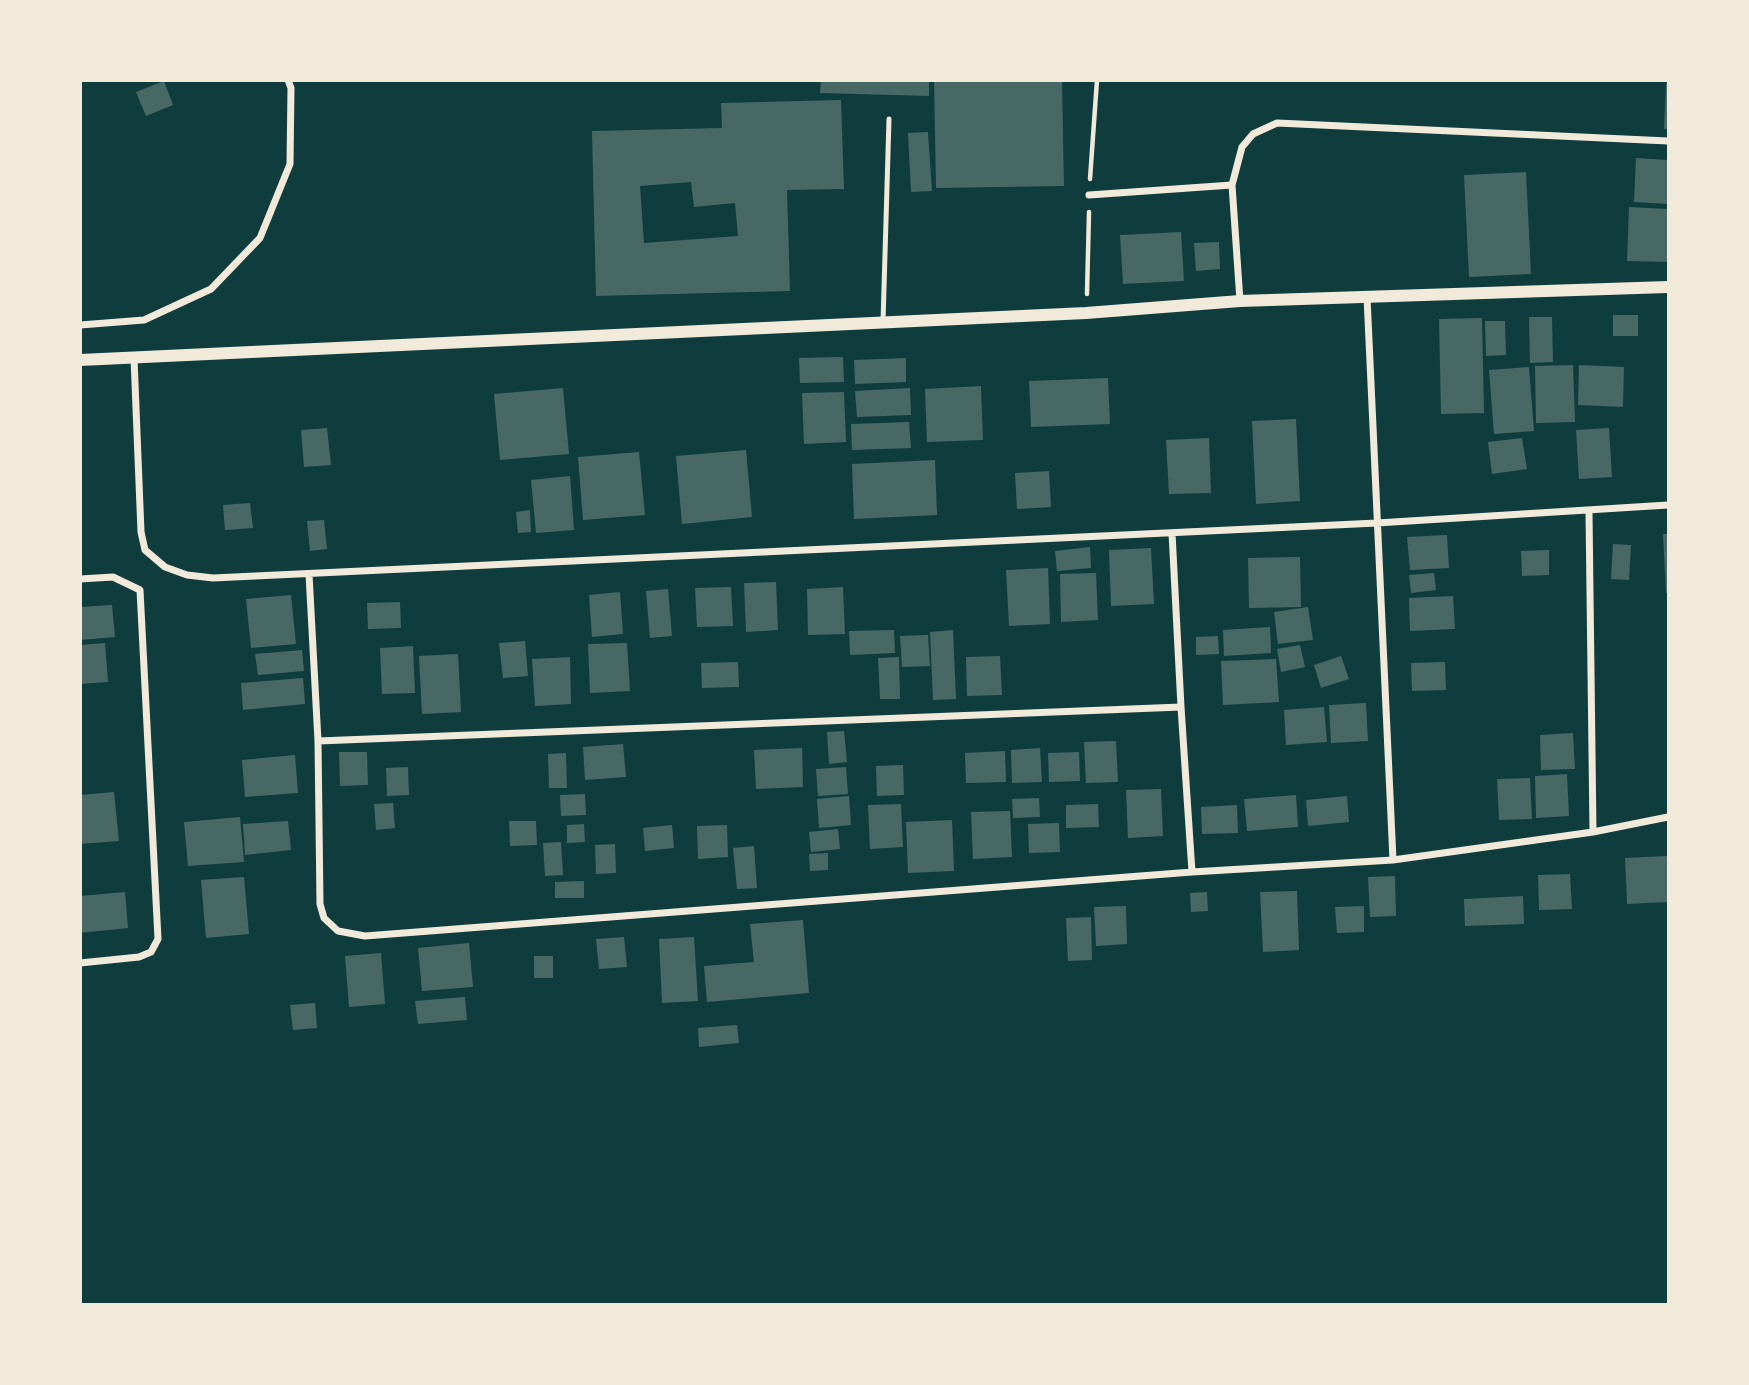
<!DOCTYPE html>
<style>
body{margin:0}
#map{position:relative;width:1749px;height:1385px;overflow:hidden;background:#0f3d3e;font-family:Poppins,sans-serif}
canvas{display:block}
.frame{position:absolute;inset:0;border:82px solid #f1e9da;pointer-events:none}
</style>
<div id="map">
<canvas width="1749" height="1385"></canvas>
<div class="frame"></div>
</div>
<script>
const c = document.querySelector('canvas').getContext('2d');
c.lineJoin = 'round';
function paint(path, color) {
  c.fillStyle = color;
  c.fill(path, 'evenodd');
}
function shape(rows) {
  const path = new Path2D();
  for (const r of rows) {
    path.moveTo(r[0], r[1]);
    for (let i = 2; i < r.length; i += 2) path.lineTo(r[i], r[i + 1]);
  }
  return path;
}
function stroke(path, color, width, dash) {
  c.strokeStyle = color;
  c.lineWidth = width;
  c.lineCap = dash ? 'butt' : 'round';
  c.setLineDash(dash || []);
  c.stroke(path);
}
paint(shape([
 [821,80,929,80,929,96,820,93],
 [934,80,1062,80,1064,186,936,188],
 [164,81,173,105,146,116,136,92],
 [1666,83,1668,83,1668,129,1664,129],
 [841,100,844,189,787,190,790,291,596,296,592,131,722,128,721,103],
 [691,182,694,207,735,203,738,236,644,243,640,186],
 [928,132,932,191,911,192,908,133],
 [1636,158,1668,160,1668,204,1634,202],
 [1526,172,1531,274,1469,277,1464,175],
 [1629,207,1668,209,1668,262,1627,261],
 [1181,232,1184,281,1123,284,1120,235],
 [1219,242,1220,269,1196,271,1194,243],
 [1613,315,1638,315,1638,336,1613,336],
 [1529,317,1552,317,1553,362,1530,363],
 [1482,318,1484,413,1441,414,1439,319],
 [1485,321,1505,321,1506,355,1486,356],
 [843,357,844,382,800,383,799,358],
 [906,358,906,382,855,384,854,360],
 [1573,365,1575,422,1536,423,1535,366],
 [1579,365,1624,367,1623,407,1578,405],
 [1529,367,1534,431,1494,434,1489,370],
 [1108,378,1110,424,1031,427,1029,381],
 [981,386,983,440,927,442,925,389],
 [563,388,569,454,500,460,494,394],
 [910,388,911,415,857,417,855,391],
 [844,392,846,442,804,444,802,393],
 [1296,419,1300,501,1256,504,1252,421],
 [909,422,911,448,852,450,851,424],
 [327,428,331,465,304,467,301,430],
 [1609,428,1612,477,1579,479,1576,430],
 [1209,438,1211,493,1169,494,1166,440],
 [1522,438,1527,469,1492,474,1488,442],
 [746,450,752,517,682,524,676,456],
 [639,452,645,515,583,520,578,457],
 [935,460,937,515,854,519,852,464],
 [1049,471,1051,507,1017,509,1015,473],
 [570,476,574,530,536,533,531,480],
 [250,503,253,528,225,530,223,505],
 [530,510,531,532,518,533,516,512],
 [324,520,327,549,310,551,307,521],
 [1663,534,1668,534,1668,593,1666,593],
 [1447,535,1449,568,1410,570,1407,537],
 [1613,544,1631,545,1629,580,1611,579],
 [1090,547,1091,568,1057,571,1055,551],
 [1151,548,1154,604,1111,606,1109,550],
 [1549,550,1549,575,1522,576,1521,551],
 [1300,557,1301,607,1249,608,1248,558],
 [1048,568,1050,624,1009,626,1006,570],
 [1096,573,1098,620,1061,622,1060,574],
 [1434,573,1436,590,1411,593,1409,575],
 [776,582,778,630,746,632,744,583],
 [731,587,733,626,697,627,695,588],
 [843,587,845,634,808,635,807,589],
 [668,589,672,636,650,638,646,591],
 [620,592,623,634,592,637,589,595],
 [291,595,296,644,251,648,246,599],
 [1453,596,1455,629,1410,631,1409,598],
 [400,602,401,628,368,629,367,603],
 [112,605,115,637,80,640,80,607],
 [1308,607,1313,640,1278,644,1274,612],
 [1270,627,1271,653,1224,656,1223,630],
 [894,630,895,653,850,655,849,631],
 [953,630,956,699,933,700,930,632],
 [928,635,930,666,902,667,900,636],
 [1218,636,1219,654,1196,655,1196,637],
 [525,641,528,676,503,678,499,643],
 [105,643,108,682,80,684,80,645],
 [627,643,630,691,590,693,588,644],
 [1300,645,1305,667,1281,672,1277,649],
 [413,646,415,693,382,694,380,648],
 [302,650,304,671,258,675,255,654],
 [458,654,461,712,422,714,419,656],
 [1000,656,1002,695,967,696,966,657],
 [1341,656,1349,679,1321,688,1314,665],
 [570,657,571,704,535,706,532,659],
 [899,657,900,699,880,699,878,658],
 [1276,659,1279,702,1223,705,1221,661],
 [738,662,739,687,702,688,701,663],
 [1445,662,1446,690,1412,691,1411,663],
 [303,678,305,704,243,710,241,683],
 [1366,703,1368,741,1331,743,1329,705],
 [1324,707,1327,742,1286,745,1284,710],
 [844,731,847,762,829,764,827,732],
 [1573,733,1575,769,1541,770,1540,735],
 [1116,741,1118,782,1086,783,1084,742],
 [623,744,626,777,585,780,583,747],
 [802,748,803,787,756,789,754,750],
 [1040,748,1042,782,1012,783,1011,750],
 [1005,751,1006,782,966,783,965,753],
 [339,752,367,752,368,785,340,786],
 [1079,752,1080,781,1049,782,1048,753],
 [566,753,567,788,549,788,548,754],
 [295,755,298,793,245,797,242,760],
 [903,765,904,795,877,796,876,766],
 [408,767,409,795,387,796,386,768],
 [846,767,848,794,818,796,816,769],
 [1567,774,1569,816,1536,818,1535,776],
 [1530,778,1532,819,1499,820,1497,779],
 [1161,789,1163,836,1128,838,1126,790],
 [114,792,119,841,80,844,80,795],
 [585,794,586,815,561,816,560,795],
 [1296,795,1298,827,1247,831,1244,799],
 [849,796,851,825,819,828,817,799],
 [1347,796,1349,822,1308,826,1306,800],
 [1039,798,1040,817,1013,818,1012,799],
 [393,803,395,828,376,830,374,804],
 [901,804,903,847,870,849,868,805],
 [1098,804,1099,827,1066,828,1066,805],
 [1237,805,1238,833,1202,834,1201,807],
 [1010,811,1012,857,973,859,971,812],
 [240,817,244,862,188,866,184,822],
 [952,820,954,871,908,873,906,822],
 [288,821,291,850,245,855,243,824],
 [509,821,536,821,537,845,510,846],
 [1059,823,1060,852,1029,853,1028,824],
 [584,824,585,842,567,843,567,825],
 [672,825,674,848,645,851,643,828],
 [727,825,728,857,698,859,697,826],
 [838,829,840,849,811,852,809,832],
 [561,842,563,875,545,876,543,843],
 [615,844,616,873,596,874,595,845],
 [754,846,757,888,737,889,733,848],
 [828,853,828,870,810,871,809,854],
 [1667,856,1668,902,1627,904,1625,858],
 [1570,874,1572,909,1539,910,1538,875],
 [1395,876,1396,916,1370,917,1368,877],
 [244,877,249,934,206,938,201,880],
 [584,881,584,898,555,898,555,882],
 [1297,891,1299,950,1263,952,1260,892],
 [125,892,128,928,80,933,80,896],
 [1207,892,1208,911,1191,912,1190,893],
 [1523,896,1524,924,1465,926,1464,899],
 [1126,906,1127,944,1096,946,1094,907],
 [1364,906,1364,932,1337,933,1335,907],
 [1091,917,1092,960,1068,961,1066,918],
 [803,920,809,993,707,1002,704,966,754,962,750,924],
 [624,937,627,967,599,969,596,939],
 [694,937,698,1001,662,1003,659,939],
 [469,943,473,987,422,991,418,948],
 [381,953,385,1004,349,1007,345,956],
 [534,956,553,956,553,978,534,978],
 [465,997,467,1020,418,1024,415,1001],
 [315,1003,317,1028,293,1030,290,1005],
 [737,1025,739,1043,699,1047,698,1028]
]), '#486865');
stroke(shape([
 [1090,179,1097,80],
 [1087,294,1089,212]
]), '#f1e9da', 4.5);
stroke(shape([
 [883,322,889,119]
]), '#f1e9da', 5);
stroke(shape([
 [1232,185,1240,301],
 [1089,195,1232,185,1242,147,1253,134,1277,123,1668,141],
 [1367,297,1393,860],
 [80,325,144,320,211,289,260,238,290,164,291,88,288,80],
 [134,358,141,532,145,550,165,567,187,575,213,578,1377,523,1668,505],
 [1589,512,1593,832],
 [1172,533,1181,707],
 [309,574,318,741,320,904,324,918,338,931,365,936,1192,872,1393,860,1593,832,1668,817],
 [80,579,113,577,140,590,158,939,151,952,139,957,80,963],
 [318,741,1181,707,1192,872]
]), '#f1e9da', 7);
stroke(shape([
 [80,360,1086,313,1240,301,1668,287]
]), '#f1e9da', 12);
</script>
